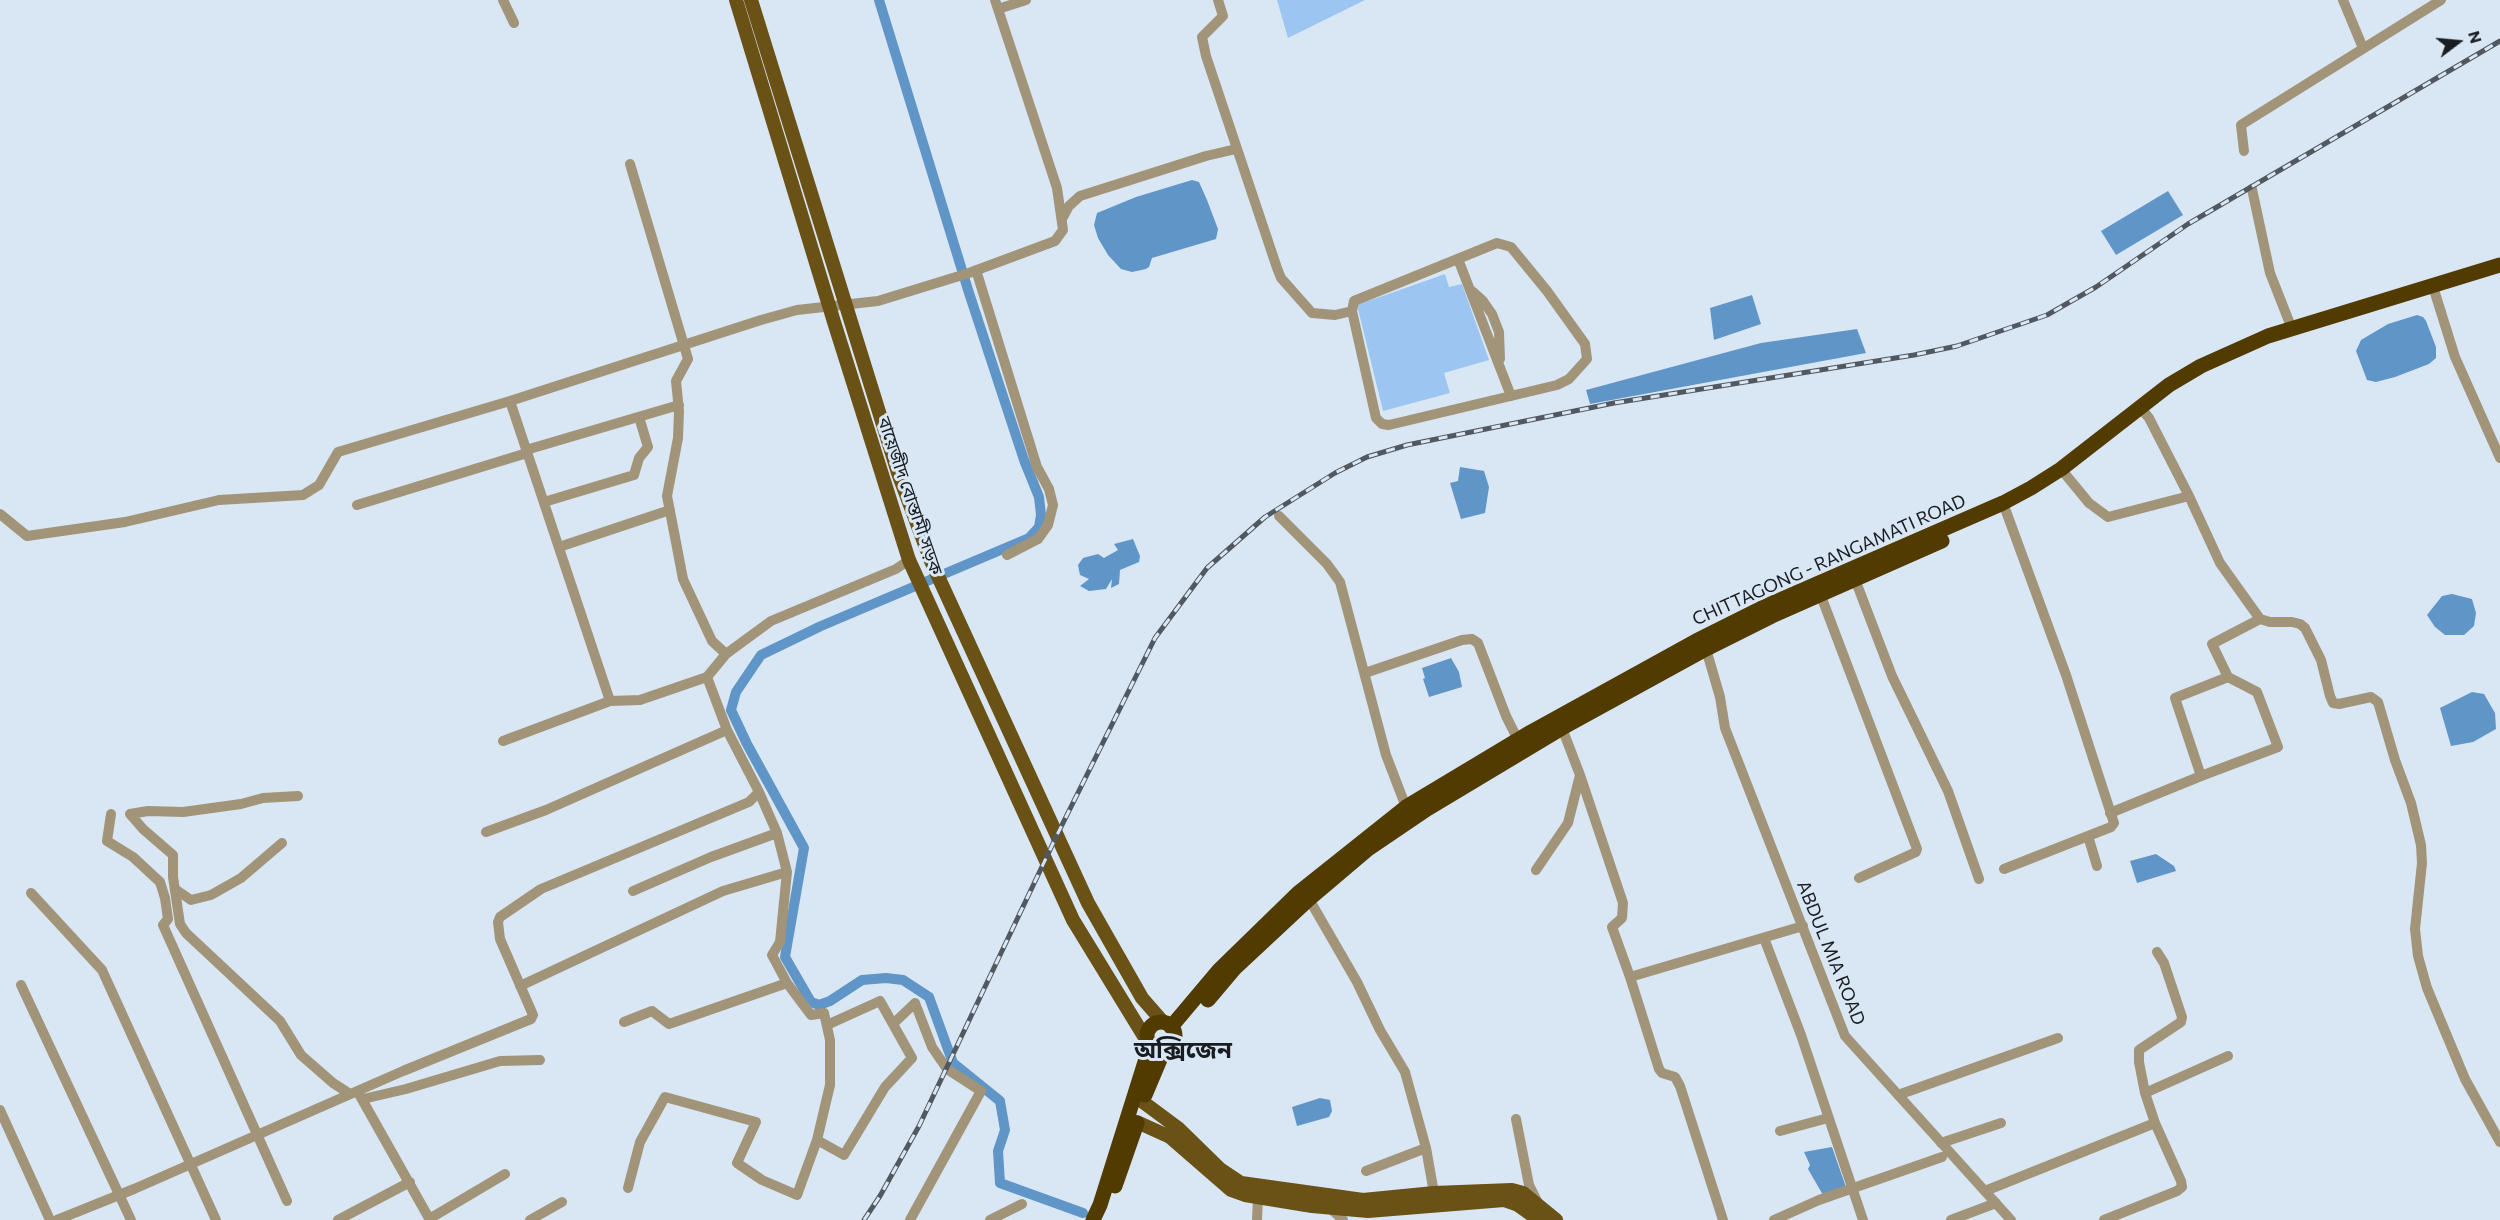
<!DOCTYPE html>
<meta charset="utf-8">
<style>
body{margin:0}
#map{position:relative;width:2500px;height:1220px;overflow:hidden;background:#d9e7f4;font-family:Commissioner,sans-serif}
canvas{display:block}
.north{position:absolute;left:2428px;top:12px;width:60px;height:60px;-webkit-text-stroke:4px #d9e7f4;paint-order:stroke;rotate:74deg;font-size:16px;font-weight:700;line-height:24px;text-align:center;color:#191d22}
.north::after{content:'';display:block;margin:auto;width:21px;height:27px;background:#191d22;clip-path:polygon(50% 0,100% 100%,50% 72%,0 100%)}
</style>
<div id="map">
<canvas width="2500" height="1220"></canvas>
<div class="north">N</div>
</div>
<script>
const c = document.querySelector('canvas').getContext('2d');
c.lineJoin = 'round';
function paint(path, color) {
  c.fillStyle = color;
  c.fill(path, 'evenodd');
}
function shape(rows) {
  const path = new Path2D();
  for (const r of rows) {
    if (r.length === 3) {
      path.moveTo(r[0] + r[2], r[1]);
      path.arc(r[0], r[1], r[2], 0, 2 * Math.PI);
      continue;
    }
    path.moveTo(r[0], r[1]);
    for (let i = 2; i < r.length; i += 2) path.lineTo(r[i], r[i + 1]);
  }
  return path;
}
function stroke(path, color, width, dash) {
  c.strokeStyle = color;
  c.lineWidth = width;
  c.lineCap = dash ? 'butt' : 'round';
  c.setLineDash(dash || []);
  c.stroke(path);
}
function write(font, color, halo, rows, align = 'center') {
  c.font = font + ' Commissioner,"Noto Sans Bengali",sans-serif';
  c.lineWidth = 6;
  c.setLineDash([]);
  c.textBaseline = 'middle';
  c.strokeStyle = halo;
  c.fillStyle = color;
  for (const [text, x, y, turn = 0] of rows) {
    c.save();
    c.translate(x, y);
    c.rotate((+turn || 0) * Math.PI / 180);
    c.textAlign = isNaN(turn) ? turn : align;
    if (halo) c.strokeText(text, 0, 0);
    c.fillText(text, 0, 0);
    c.restore();
  }
}
paint(shape([
 [1277,0,1365,0,1288,38],
 [1445,274,1449,287,1462,284,1489,360,1444,373,1450,393,1383,411,1357,305]
]), '#9cc6f1');
paint(shape([
 [1192,180,1199,182,1207,200,1218,229,1216,239,1152,258,1149,267,1146,269,1132,272,1121,269,1108,255,1098,238,1094,225,1097,213,1136,197],
 [2168,191,2183,215,2116,255,2101,231],
 [1752,295,1761,324,1714,340,1710,308],
 [2417,315,2423,317,2426,321,2436,347,2436,358,2429,364,2395,377,2376,382,2367,380,2356,351,2361,340,2388,324],
 [1857,329,1866,353,1590,404,1586,390,1761,343],
 [1460,467,1484,471,1489,487,1485,513,1461,519,1450,483,1458,481],
 [1133,539,1140,556,1139,562,1120,570,1119,584,1111,588,1112,579,1106,589,1089,591,1080,586,1089,579,1080,575,1078,565,1083,558,1098,554,1104,558,1118,550,1114,544],
 [2452,594,2472,599,2476,613,2474,626,2464,635,2445,635,2435,627,2427,615,2442,596],
 [1451,658,1459,672,1462,687,1429,697,1423,679,1425,678,1422,668],
 [2472,692,2484,694,2495,713,2496,729,2473,742,2451,746,2440,708],
 [2156,854,2174,866,2176,871,2137,883,2130,861],
 [1320,1098,1330,1100,1332,1111,1329,1117,1297,1126,1292,1107],
 [1832,1147,1846,1187,1823,1195,1808,1169,1810,1165,1804,1152]
]), '#6095c8');
stroke(shape([
 [879,0,969,293,1024,460,1039,497,1041,515,1039,527,1029,538,821,626,761,655,736,692,731,710,747,744,804,848,785,957,811,1002,819,1005,830,1001,862,980,886,978,903,980,929,997,953,1063,1000,1101,1005,1130,998,1151,1000,1183,1083,1213]
]), '#6095c8', 10);
stroke(shape([
 [503,0,514,23],
 [1218,0,1223,16,1202,37,1206,56,1277,268,1281,278,1312,313,1335,315,1352,311],
 [2343,0,2363,48],
 [998,9,1026,0],
 [2244,151,2241,125,2441,0],
 [630,164,688,359,676,381,679,411,678,438,667,496,674,532,683,579,712,641,726,654],
 [2252,189,2270,273,2292,329],
 [1062,219,1069,206,1080,196,1206,156,1236,149],
 [1497,243,1511,247,1547,291,1585,344,1587,359,1569,379,1557,385,1389,425,1382,424,1376,418,1352,311,1354,301,1497,243],
 [1458,259,1511,396],
 [976,270,1037,467,1049,489,1053,505,1048,525,1038,539,1007,555],
 [1472,291,1483,301,1492,314,1499,332,1500,359],
 [2435,293,2455,357,2500,458],
 [510,401,761,320,797,310,878,301,969,273,1055,241,1063,230,1057,188,995,0],
 [2140,407,2149,418,2189,496,2220,563,2260,619,2270,622,2292,622,2300,624,2305,628,2321,660,2330,696,2333,703,2339,704,2371,697,2378,702,2395,760,2411,803,2421,845,2422,863,2415,929,2418,956,2427,988,2465,1079,2500,1142],
 [526,450,679,405],
 [2061,469,2089,503,2108,517,2189,496],
 [544,502,634,475,639,458,648,447,639,417],
 [2003,503,2066,675,2114,823,2111,827,2004,869],
 [357,505,527,453],
 [0,514,27,536,125,522,219,500,303,495,319,485,338,452,510,401,610,701,503,741],
 [1279,516,1327,564,1340,582,1386,755,1406,807],
 [559,547,670,510],
 [1853,574,1892,676,1948,791,1979,879],
 [1821,596,1917,849,1916,852,1859,878],
 [1706,649,1720,697,1725,728,1845,1036,2011,1220],
 [1365,673,1462,640,1472,639,1478,643,1506,716,1518,740],
 [610,701,640,700,707,677],
 [1580,775,1623,903,1622,918,1612,927,1630,977,1659,1069,1662,1073,1675,1077,1680,1086,1723,1220],
 [2201,776,2278,747,2257,692,2228,677],
 [2110,813,2201,776,2175,698,2228,677,2212,644,2260,619],
 [111,814,107,841,133,857,160,882,165,898,168,919,163,925,287,1201],
 [130,814,143,829,173,855,173,877,180,924,186,933,280,1021,301,1055,333,1083,350,1094],
 [130,814,148,811,183,812,241,804,263,798,298,796],
 [486,832,546,810,727,730],
 [2088,836,2097,866],
 [1536,870,1568,823,1580,775,1562,728],
 [175,889,191,900,211,895,241,878,282,843],
 [633,891,711,857,777,833],
 [31,893,102,970,216,1220],
 [1309,899,1357,982,1380,1030,1405,1072,1426,1148,1434,1193],
 [1764,938,1801,1035,1863,1220],
 [1630,977,1803,926],
 [21,985,131,1220],
 [520,986,723,891,787,872],
 [624,1022,652,1011,669,1024,787,983],
 [893,1024,915,1003,932,1047,947,1069,981,1091,910,1220],
 [2145,1093,2228,1056],
 [359,1094,430,1220],
 [1898,1095,2058,1038],
 [363,1099,406,1089,500,1061,540,1060],
 [0,1110,50,1220],
 [1516,1119,1529,1185,1539,1205],
 [1780,1131,1828,1118],
 [817,1140,844,1155,885,1087,912,1058,880,1001,827,1025],
 [1941,1143,2001,1123],
 [1366,1171,1426,1148],
 [628,1188,640,1142,665,1097,756,1122,737,1163,762,1180,797,1195,817,1140,830,1085,830,1040,824,1013,811,1015,787,983,772,955,780,942,787,872,777,833,759,792],
 [1985,1191,2155,1123,2145,1093,2139,1062,2139,1050,2181,1022,2182,1017,2164,963,2157,952],
 [1329,1207,1343,1220],
 [429,1219,505,1174],
 [57,1220,134,1189,403,1071,531,1019,533,1015,500,939,498,922,500,917,541,889,749,802,759,792,727,730,707,677,726,654,771,621,896,569,909,560],
 [338,1220,410,1182],
 [530,1220,562,1202],
 [990,1220,1022,1204],
 [1257,1220,1258,1198],
 [1774,1220,1819,1200,1942,1157],
 [1951,1220,1996,1203],
 [2104,1220,2177,1191,2182,1187,2181,1181,2155,1123]
]), '#a29478', 10);
stroke(shape([
 [736,0,834,322,909,560,1073,920,1147,1041],
 [751,0,898,473,931,561,1088,903,1142,998,1163,1022],
 [1143,1102,1178,1128,1220,1169,1241,1183,1363,1200,1434,1193,1512,1190,1523,1193,1556,1220],
 [1137,1122,1170,1137,1231,1190,1245,1195,1312,1206,1368,1211,1504,1200,1518,1205,1539,1220]
]), '#6a5116', 14);
stroke(shape([
 [1208,1000,1235,968,1309,899,1368,849,1427,809,1562,728,1706,649,1772,616,1942,541],
 [1161,1036,14],
 [1171,1027,1219,970,1298,893,1406,807,1531,732,1696,641,1764,607,2003,503,2031,488,2061,469,2169,385,2201,366,2268,336,2500,265],
 [1145,1095,1164,1050],
 [1115,1186,1137,1123],
 [1093,1220,1100,1205,1150,1046]
]), '#523b00', 15);
const rail = shape([
 [864,1220,880,1196,919,1126,1057,835,1155,638,1207,568,1265,517,1335,473,1367,457,1407,445,1614,403,1914,355,1957,346,2047,315,2096,287,2188,224,2500,41]
]);
stroke(rail, '#515860', 5);
stroke(rail, '#d9e7f4', 3, [9]);
write('18px', '#191d22', '#d9e7f4', [
 ["বায়েজীদ বোস্তামী সড়ক",910,496,71],
 ["CHITTAGONG - RANGAMATI ROAD",1829,560,-24],
 ["ABDUL MIA ROAD",1831,953,68]
]);
write('bold 24px', '#191d22', '#d9e7f4', [
 ["অক্সিজেন",1183,1050]
]);
</script>
